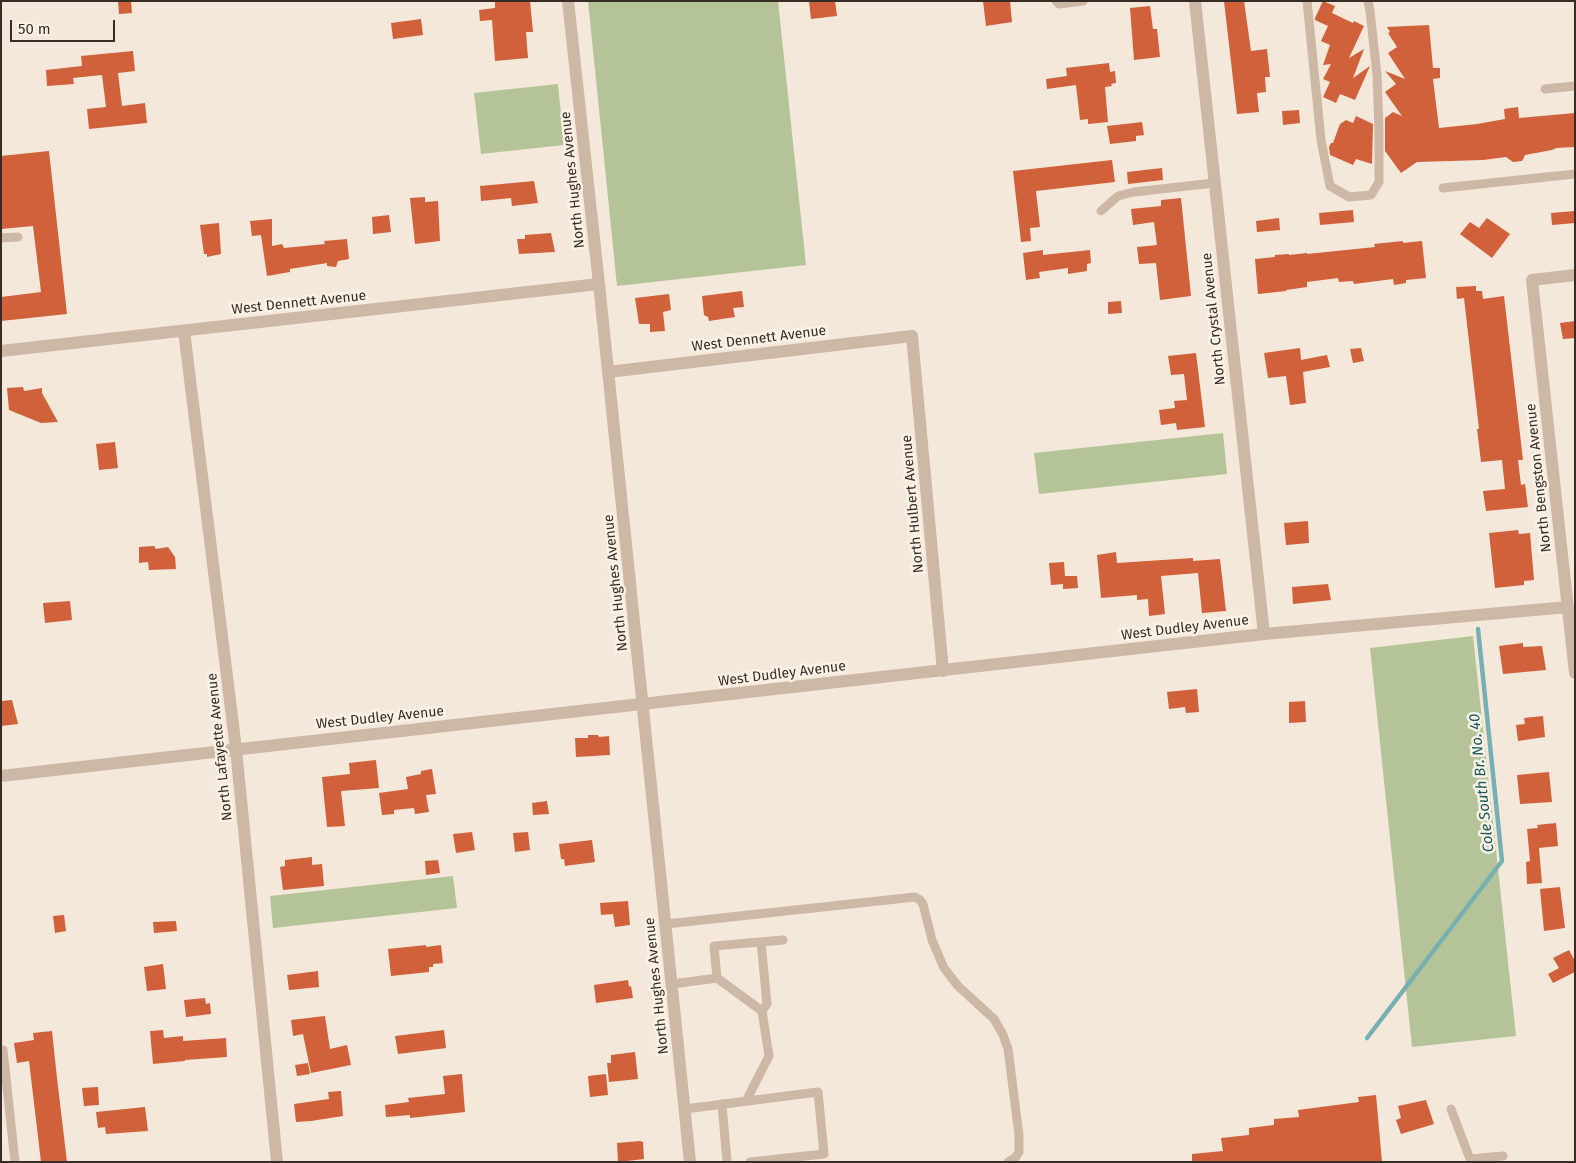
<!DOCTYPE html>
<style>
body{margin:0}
#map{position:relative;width:1576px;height:1163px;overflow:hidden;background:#f4e8da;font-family:"Fira Sans",sans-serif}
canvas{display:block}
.frame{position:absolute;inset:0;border:2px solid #382c27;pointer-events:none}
.scale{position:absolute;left:10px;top:20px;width:105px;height:22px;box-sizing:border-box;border:2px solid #382c27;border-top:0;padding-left:6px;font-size:15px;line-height:18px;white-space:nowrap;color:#382c27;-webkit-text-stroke:4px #fbf2e6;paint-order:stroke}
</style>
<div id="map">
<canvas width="1576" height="1163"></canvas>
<div class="frame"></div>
<div class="scale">50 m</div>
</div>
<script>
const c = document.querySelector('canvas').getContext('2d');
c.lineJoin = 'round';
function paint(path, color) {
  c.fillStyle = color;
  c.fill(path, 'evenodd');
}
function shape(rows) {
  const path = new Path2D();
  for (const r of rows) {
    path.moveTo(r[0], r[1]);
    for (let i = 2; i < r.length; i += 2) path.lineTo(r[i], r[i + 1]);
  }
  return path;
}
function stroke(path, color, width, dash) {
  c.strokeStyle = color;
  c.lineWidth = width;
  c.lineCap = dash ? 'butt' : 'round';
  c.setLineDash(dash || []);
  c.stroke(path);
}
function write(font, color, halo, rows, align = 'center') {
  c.font = font + ' "Fira Sans",sans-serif';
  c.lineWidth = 5;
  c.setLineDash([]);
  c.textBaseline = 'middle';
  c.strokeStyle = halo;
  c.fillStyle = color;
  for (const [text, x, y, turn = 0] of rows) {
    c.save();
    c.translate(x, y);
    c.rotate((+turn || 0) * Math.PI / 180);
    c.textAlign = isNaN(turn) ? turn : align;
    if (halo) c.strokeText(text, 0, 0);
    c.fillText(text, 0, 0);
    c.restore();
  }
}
paint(shape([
 [588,1,778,1,806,265,617,286],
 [558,84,564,145,481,154,474,93],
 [1223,433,1227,474,1039,494,1034,453],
 [1473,636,1516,1036,1412,1047,1370,648],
 [453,876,457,908,273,928,270,896]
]), '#b5c498');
stroke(shape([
 [1367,1038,1502,861,1478,629]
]), '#76b0b3', 4.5);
paint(shape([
 [118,1,131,1,132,13,119,14],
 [495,1,530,1,533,32,526,32,528,58,495,61,492,20,480,21,479,10,495,8],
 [809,1,835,1,837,16,811,19],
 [983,1,1010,1,1012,22,986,26],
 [1224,1,1244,1,1251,51,1267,49,1270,77,1265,77,1266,92,1257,93,1259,112,1237,114],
 [1323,1,1335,6,1332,13,1353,23,1354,21,1364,26,1349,58,1364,49,1353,78,1370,66,1355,100,1340,94,1336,103,1323,97,1330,82,1323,79,1331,64,1323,65,1330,45,1321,41,1328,26,1315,20,1315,18],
 [1150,6,1153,29,1157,29,1160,57,1134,60,1130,8],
 [421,19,423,35,393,39,391,23],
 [1429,25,1433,68,1440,68,1440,78,1433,79,1439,128,1477,124,1505,119,1504,109,1518,107,1519,118,1575,113,1575,147,1556,148,1552,150,1525,155,1522,161,1513,162,1506,157,1483,160,1417,162,1401,173,1385,151,1385,118,1393,112,1402,116,1385,92,1396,84,1385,71,1405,79,1388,53,1397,47,1388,33,1390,32,1387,27],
 [133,51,135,71,118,73,122,106,145,103,147,123,89,129,87,109,106,107,102,75,73,78,74,84,47,86,46,70,82,66,81,56],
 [1109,63,1110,72,1115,71,1116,83,1111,84,1112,86,1105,87,1108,122,1088,124,1088,119,1080,120,1076,85,1047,89,1046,79,1067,76,1066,68],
 [1299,110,1300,123,1283,125,1282,111],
 [1356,116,1373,124,1372,164,1356,159,1353,165,1330,155,1329,147,1331,143,1333,143,1340,124,1346,120,1353,123],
 [1142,122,1144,135,1136,136,1136,141,1110,144,1107,126],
 [49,151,67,314,1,321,1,297,41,292,33,226,1,229,1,156],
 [1112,160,1115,182,1036,191,1040,227,1030,228,1031,241,1021,242,1013,171],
 [1162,168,1163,180,1128,184,1127,172],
 [534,181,538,203,512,206,511,198,481,201,480,186],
 [425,197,425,202,438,201,440,241,415,244,410,198],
 [1181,198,1191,296,1160,300,1156,263,1139,264,1137,247,1157,245,1154,222,1133,225,1131,209,1161,206,1161,200],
 [1353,210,1354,222,1320,225,1319,213],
 [1575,211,1575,223,1552,225,1551,213],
 [389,215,391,232,373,234,372,217],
 [1279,218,1280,230,1257,232,1256,221],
 [1487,218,1510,234,1492,258,1460,234,1470,222,1479,228],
 [272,219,272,246,282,244,284,248,325,244,324,241,347,239,349,259,338,261,336,267,327,266,327,263,290,269,290,272,267,276,261,235,252,236,250,221],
 [219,223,221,254,207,257,207,254,204,254,200,225],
 [551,233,555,252,519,254,517,239,525,239,525,235],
 [1403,241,1403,243,1422,241,1426,278,1406,280,1406,283,1394,285,1393,279,1354,284,1353,281,1339,282,1338,278,1307,282,1307,287,1286,290,1286,291,1258,294,1255,259,1275,257,1275,255,1289,254,1289,255,1307,253,1307,254,1375,247,1374,244],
 [1043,250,1043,255,1090,250,1091,263,1087,264,1087,271,1068,274,1068,268,1039,272,1040,278,1026,280,1023,253],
 [1476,286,1476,291,1482,291,1483,299,1504,296,1523,460,1518,460,1521,485,1525,484,1528,507,1486,511,1483,491,1505,489,1502,460,1481,462,1477,429,1479,429,1464,298,1457,299,1456,287],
 [742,291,744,307,733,308,735,317,709,321,708,317,704,315,702,296],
 [669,294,671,310,663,312,665,331,650,332,650,324,639,324,635,298],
 [1121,301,1122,313,1108,314,1108,302],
 [1575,321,1575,338,1563,339,1560,323],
 [1300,348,1301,360,1327,355,1330,367,1303,372,1306,403,1290,405,1286,376,1268,378,1264,353],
 [1361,348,1364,361,1353,363,1350,349],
 [1196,353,1205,427,1177,430,1176,423,1161,425,1159,410,1175,408,1174,401,1187,400,1184,374,1171,375,1168,356],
 [23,387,24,391,42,388,42,393,58,422,41,423,9,410,7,388],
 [115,442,118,468,99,470,96,444],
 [1308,521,1309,543,1286,545,1284,523],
 [1518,530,1519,534,1530,533,1534,580,1524,581,1524,585,1495,588,1489,533],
 [154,546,156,549,168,547,175,557,176,569,149,570,148,562,139,563,139,547],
 [1116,552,1117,563,1193,558,1193,561,1220,559,1226,611,1202,613,1198,573,1161,576,1165,614,1149,616,1148,599,1137,600,1137,595,1101,598,1097,555],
 [1064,562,1065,576,1077,576,1078,588,1063,589,1063,584,1051,585,1049,563],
 [1328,584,1331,600,1293,604,1292,587],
 [70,601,72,620,45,623,43,603],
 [1523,643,1523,647,1542,646,1546,670,1503,674,1499,646],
 [1197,689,1199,712,1186,713,1185,707,1169,709,1167,692],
 [12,700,18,724,1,726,1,701],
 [1305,701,1306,722,1289,723,1289,702],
 [1543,716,1545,737,1518,741,1516,725,1525,724,1524,718],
 [588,735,598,735,599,737,609,736,610,755,576,757,575,738,588,738],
 [376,760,379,788,341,791,345,826,327,827,322,777,350,774,349,763],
 [432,769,436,794,426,795,429,812,415,814,414,808,394,810,394,814,382,815,379,793,408,789,406,777,421,774,421,771],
 [1549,772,1552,802,1520,804,1517,775],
 [547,801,549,814,533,815,532,803],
 [1556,823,1558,846,1539,848,1542,883,1527,884,1526,862,1530,861,1527,829,1538,828,1537,825],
 [472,832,475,850,456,853,453,834],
 [528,832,530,850,515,852,513,833],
 [592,840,595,862,565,866,564,859,561,859,559,844],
 [312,857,312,865,322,864,324,886,283,890,280,867,285,866,285,860],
 [438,860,440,873,426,875,425,861],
 [1560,887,1565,928,1544,931,1540,889],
 [628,901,630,925,615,927,613,914,601,915,600,903],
 [64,915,66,931,55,933,53,916],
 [176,921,177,931,154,933,153,922],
 [426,945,426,947,441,945,443,963,433,964,433,967,429,967,429,972,391,976,388,949],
 [1569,950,1575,961,1575,972,1553,983,1548,974,1559,968,1553,958],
 [163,964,166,989,147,991,144,967],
 [318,971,319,987,289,990,287,975],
 [628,980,629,987,631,986,633,998,596,1003,594,985],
 [205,998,206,1004,210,1003,211,1014,186,1017,184,1000],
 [325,1016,330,1049,347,1045,351,1065,311,1073,303,1034,293,1036,291,1020],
 [163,1030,164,1038,183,1036,183,1041,226,1038,227,1057,185,1060,185,1061,153,1064,150,1031],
 [444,1030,446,1048,398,1054,395,1036],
 [52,1031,57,1078,67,1162,41,1162,29,1061,17,1063,14,1043,34,1040,33,1033],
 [635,1052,638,1079,609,1082,607,1063,611,1063,611,1055],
 [308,1063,310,1074,297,1076,295,1065],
 [462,1074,465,1112,410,1118,410,1115,386,1117,385,1105,409,1102,408,1098,445,1094,443,1076],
 [606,1074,608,1095,590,1097,588,1076],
 [98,1087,99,1105,84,1106,82,1088],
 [341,1091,343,1116,311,1121,296,1122,294,1104,329,1099,328,1092],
 [1376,1095,1382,1162,1192,1162,1192,1154,1223,1151,1221,1138,1249,1135,1249,1128,1274,1125,1274,1119,1299,1117,1298,1110,1359,1102,1358,1097],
 [1426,1100,1434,1124,1401,1134,1396,1120,1401,1118,1398,1106],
 [145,1107,148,1131,106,1134,105,1127,98,1128,96,1112],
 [640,1141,643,1142,644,1159,618,1162,617,1143]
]), '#d0613b');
stroke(shape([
 [1056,1,1059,4,1083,1],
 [1307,1,1321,140,1330,186,1349,197,1371,195,1379,182,1379,129,1377,75,1370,11,1368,1],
 [1545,89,1575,86],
 [1443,188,1575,174],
 [1101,211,1118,196,1134,192,1214,183],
 [1,238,18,237],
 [666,924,915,897,920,900,923,904,932,940,944,968,958,986,994,1019,1003,1035,1008,1049,1019,1135,1019,1152,1015,1158,1008,1162],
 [761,942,767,1004,762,1011],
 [717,978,714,946,783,940],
 [672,984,717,978,762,1011,769,1056,746,1101],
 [1,1050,3,1050,15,1162],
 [722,1104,727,1162],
 [685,1109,818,1092,824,1154,750,1162],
 [1451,1109,1470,1159,1470,1162],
 [1470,1159,1503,1156]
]), '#cdb7a5', 9);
stroke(shape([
 [1195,1,1264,634],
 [1575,275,1532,280,1575,673],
 [184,331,236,749,277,1162],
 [1,351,599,284],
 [608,372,912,336,943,671],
 [1,776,1264,634,1568,607]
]), '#cdb7a5', 12);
stroke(shape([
 [568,1,599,284,690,1162]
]), '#cdb7a5', 12);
write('14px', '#382c27', '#fbf2e6', [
 ["North Hughes Avenue",573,180,-96],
 ["West Dennett Avenue",299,303,-6],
 ["North Crystal Avenue",1214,319,-96],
 ["West Dennett Avenue",759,339,-7],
 ["North Bengston Avenue",1539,478,-96],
 ["North Hulbert Avenue",913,504,-95],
 ["North Hughes Avenue",616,583,-96],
 ["West Dudley Avenue",1185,628,-7],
 ["West Dudley Avenue",782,674,-7],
 ["West Dudley Avenue",380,718,-6],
 ["North Lafayette Avenue",220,747,-96],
 ["North Hughes Avenue",657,986,-96]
]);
write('italic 15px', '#19585d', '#fbf2e6', [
 ["Cole South Br. No. 40",1482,783,-96]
]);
</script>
